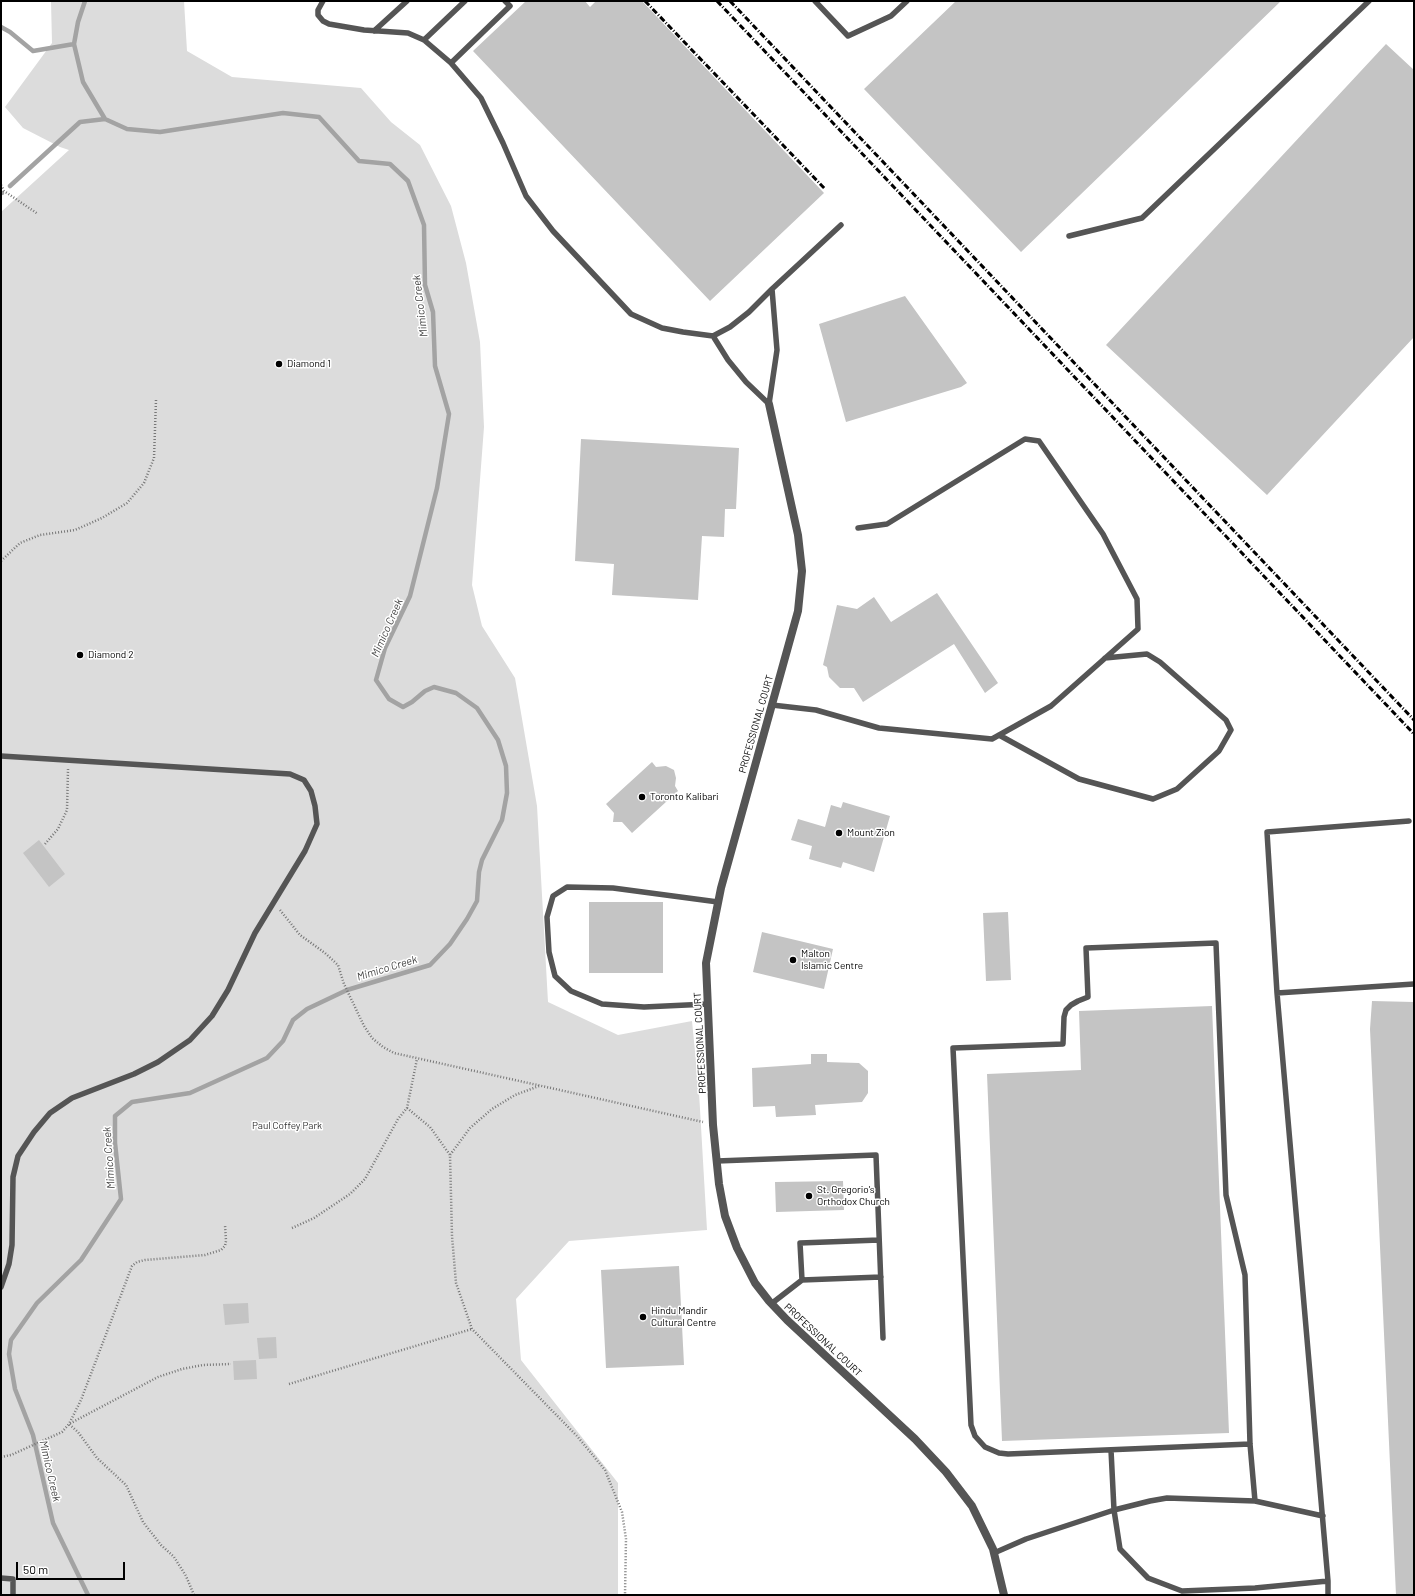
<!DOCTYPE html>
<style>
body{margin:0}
#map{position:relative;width:1415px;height:1596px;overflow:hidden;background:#fff;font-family:Barlow,sans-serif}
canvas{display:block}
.frame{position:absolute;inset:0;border:2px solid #000;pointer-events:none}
.scale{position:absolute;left:16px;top:1562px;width:109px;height:18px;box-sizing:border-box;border:2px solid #000;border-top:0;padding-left:5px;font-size:12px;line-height:14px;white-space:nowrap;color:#000;-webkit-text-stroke:3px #fff;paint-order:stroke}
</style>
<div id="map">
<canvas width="1415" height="1596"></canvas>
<div class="frame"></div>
<div class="scale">50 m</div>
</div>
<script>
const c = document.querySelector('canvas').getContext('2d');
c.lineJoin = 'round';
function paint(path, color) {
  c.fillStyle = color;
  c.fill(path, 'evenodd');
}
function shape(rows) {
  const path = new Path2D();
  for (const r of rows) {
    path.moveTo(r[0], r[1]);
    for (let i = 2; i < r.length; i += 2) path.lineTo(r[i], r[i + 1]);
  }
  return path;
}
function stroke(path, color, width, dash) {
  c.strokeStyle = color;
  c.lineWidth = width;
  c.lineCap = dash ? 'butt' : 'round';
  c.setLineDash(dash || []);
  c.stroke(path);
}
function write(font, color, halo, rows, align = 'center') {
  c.font = font + ' Barlow,sans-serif';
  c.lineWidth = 3;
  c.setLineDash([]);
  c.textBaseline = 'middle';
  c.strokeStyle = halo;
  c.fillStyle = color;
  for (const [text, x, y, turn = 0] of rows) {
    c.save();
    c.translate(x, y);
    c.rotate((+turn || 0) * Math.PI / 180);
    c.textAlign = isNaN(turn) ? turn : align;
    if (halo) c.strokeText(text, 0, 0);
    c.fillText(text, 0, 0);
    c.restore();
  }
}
paint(shape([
 [51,1,184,1,187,51,232,77,361,88,391,122,420,145,451,206,466,263,480,342,484,427,472,585,482,626,515,678,537,806,548,1002,618,1035,692,1021,699,1092,707,1230,569,1241,516,1299,521,1360,618,1483,618,1595,1,1595,1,212,69,150,60,147,23,128,5,107,52,43]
]), '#dcdcdc');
stroke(shape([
 [85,1,78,22,74,44,83,82,105,119,127,129,160,132,283,113,319,117,359,161,390,164,408,181,424,225,425,285,433,312,435,366,449,414,437,488,410,596,385,648,376,680,389,699,403,707,412,702,425,691,434,687,456,693,477,708,498,740,506,766,507,793,502,820,482,860,479,872,477,901,467,919,450,944,430,965,347,990,307,1009,293,1020,283,1041,267,1058,190,1093,132,1102,115,1116,115,1143,121,1199,81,1260,37,1303,11,1340,9,1354,15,1389,33,1435,53,1523,88,1595],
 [1,27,10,32,33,51,74,44],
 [10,186,80,122,105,119],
 [1,193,2,193]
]), '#a3a3a3', 4.5);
paint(shape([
 [526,1,585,1,590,7,596,1,642,1,824,193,710,301,473,51],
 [956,1,1281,1,1021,252,864,89],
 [1386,44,1414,70,1414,337,1267,495,1106,345],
 [905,296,967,383,961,387,846,422,819,324],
 [581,439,739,448,736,509,725,509,724,537,702,536,698,600,612,595,614,564,575,561],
 [937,593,998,683,985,693,954,644,863,702,854,688,840,688,829,677,827,667,823,665,837,605,857,609,874,597,891,622],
 [652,762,656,767,666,766,674,770,676,778,675,786,678,791,632,833,622,822,613,822,614,813,606,804],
 [843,802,890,816,874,872,843,862,841,868,809,859,812,846,791,840,798,819,825,827,831,805,841,808],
 [39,840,65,874,49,887,23,853],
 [589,902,663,902,663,973,589,973],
 [1008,912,1011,980,986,981,983,913],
 [762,932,833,949,824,989,753,972],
 [1372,1001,1414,1002,1414,1595,1396,1595,1370,1029],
 [1212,1006,1229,1433,1002,1441,987,1074,1081,1070,1079,1011],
 [811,1054,827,1054,827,1062,859,1063,868,1071,868,1093,862,1102,815,1105,816,1115,776,1117,775,1106,753,1107,752,1068,811,1064],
 [843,1181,844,1210,776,1212,775,1182],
 [679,1266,684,1365,606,1368,601,1270],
 [248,1303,249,1323,225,1325,223,1304],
 [276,1337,277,1358,259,1359,257,1338],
 [256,1360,257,1379,234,1380,233,1361]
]), '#c4c4c4');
stroke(shape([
 [1,185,4,191,38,214],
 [1,561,20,543,40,535,75,530,102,518,127,503,144,483,154,458,156,400],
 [45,844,58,829,67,810,68,769],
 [280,910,300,935,325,953,338,965,344,984,364,1026,372,1038,383,1047,394,1053,703,1122],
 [539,1086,515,1095,492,1109,470,1128,450,1155,452,1236,456,1283,472,1329,577,1436,605,1470,622,1512,626,1539,625,1595],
 [407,1108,430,1127,450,1155],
 [292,1228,314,1218,350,1194,365,1179,398,1119,407,1108,417,1059],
 [289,1384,472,1329],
 [1,1457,11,1455,62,1432,69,1424,158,1377,182,1369,203,1365,231,1364],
 [194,1595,186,1576,174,1557,161,1545,143,1522,126,1485,97,1458,78,1432,69,1424,81,1400,132,1266,137,1262,145,1260,205,1255,221,1250,225,1246,226,1241,225,1225]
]), '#777', 2.5, [1, 2]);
stroke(shape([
 [323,1,318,10,318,15,323,21,329,24,364,30,408,33,424,40,451,63,481,98,503,143,526,196,553,231,631,314,662,328,683,332,713,336],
 [815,1,848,36,891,16,907,1],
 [374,31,407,1],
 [424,40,465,1],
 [451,63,510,6,505,1],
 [1069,236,1142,218,1369,1],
 [769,404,777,350,772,289,841,225],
 [769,404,746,382,728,360,713,336,730,327,749,312,772,289],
 [772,705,816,710,879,728,992,739,1051,706,1138,629,1137,599,1103,534,1039,441,1025,439,887,524,858,528],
 [999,735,1079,779,1153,799,1177,789,1219,751,1231,730,1226,720,1160,662,1147,654,1105,658],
 [1,756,290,774,304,780,311,791,315,806,317,824,305,851,255,933,228,990,212,1016,190,1040,158,1062,134,1074,72,1098,50,1113,34,1132,18,1156,13,1177,12,1245,9,1264,1,1287],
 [1277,993,1414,984],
 [708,1004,644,1007,602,1004,571,991,555,976,549,952,547,917,553,896,567,887,613,888,718,902],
 [717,1161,876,1155,883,1338],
 [879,1240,800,1243,802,1280,881,1277],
 [771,1304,802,1280],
 [1111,1450,1114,1510,1120,1549,1148,1578,1182,1591,1255,1588,1328,1581,1277,993,1267,832,1409,821],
 [1255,1501,1323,1516],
 [994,1553,1026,1539,1114,1510,1150,1501,1167,1498,1255,1501,1250,1444,1245,1275,1226,1195,1216,943,1086,948,1088,997,1078,1001,1071,1005,1066,1010,1064,1017,1063,1044,953,1048,971,1425,975,1436,985,1447,999,1453,1008,1454,1250,1444],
 [1,1578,13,1579,13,1595],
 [1328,1581,1328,1595]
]), '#555', 5.5);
stroke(shape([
 [769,404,798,535,802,571,798,611,721,888,706,963,713,1125,719,1184,725,1216,737,1248,755,1283,769,1301,787,1320,915,1439,946,1472,972,1506,993,1549,1004,1595]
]), '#555', 8);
stroke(shape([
 [645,1,825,189],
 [717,1,1414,734],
 [730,1,1414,720]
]), '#000', 3, [6, 2, 1, 2]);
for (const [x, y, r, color] of [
 [279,364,4,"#000"],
 [80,655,4,"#000"],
 [642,797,4,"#000"],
 [839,833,4,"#000"],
 [793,960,4,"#000"],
 [809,1196,4,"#000"],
 [643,1317,4,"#000"]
]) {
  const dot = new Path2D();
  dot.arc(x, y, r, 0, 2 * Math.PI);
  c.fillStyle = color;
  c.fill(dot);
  stroke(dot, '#fff', 1.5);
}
write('10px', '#000', '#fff', [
 ["Diamond 1",287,364],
 ["Diamond 2",88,655],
 ["Toronto Kalibari",650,797],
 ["Mount Zion",847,833],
 ["Malton",801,954],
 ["Islamic Centre",801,966],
 ["St. Gregorio's",817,1190],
 ["Orthodox Church",817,1202],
 ["Hindu Mandir",651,1311],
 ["Cultural Centre",651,1323]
], 'left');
write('10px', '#000', '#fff', [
 ["PROFESSIONAL COURT",756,724,-74],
 ["PROFESSIONAL COURT",700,1043,-93],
 ["PROFESSIONAL COURT",823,1340,43]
]);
write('10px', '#333', '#fff', [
 ["Paul Coffey Park",287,1126]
]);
write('italic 11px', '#444', '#fff', [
 ["Mimico Creek",420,306,-97],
 ["Mimico Creek",387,628,-66],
 ["Mimico Creek",387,968,-17],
 ["Mimico Creek",109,1158,-94],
 ["Mimico Creek",50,1471,77]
]);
</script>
